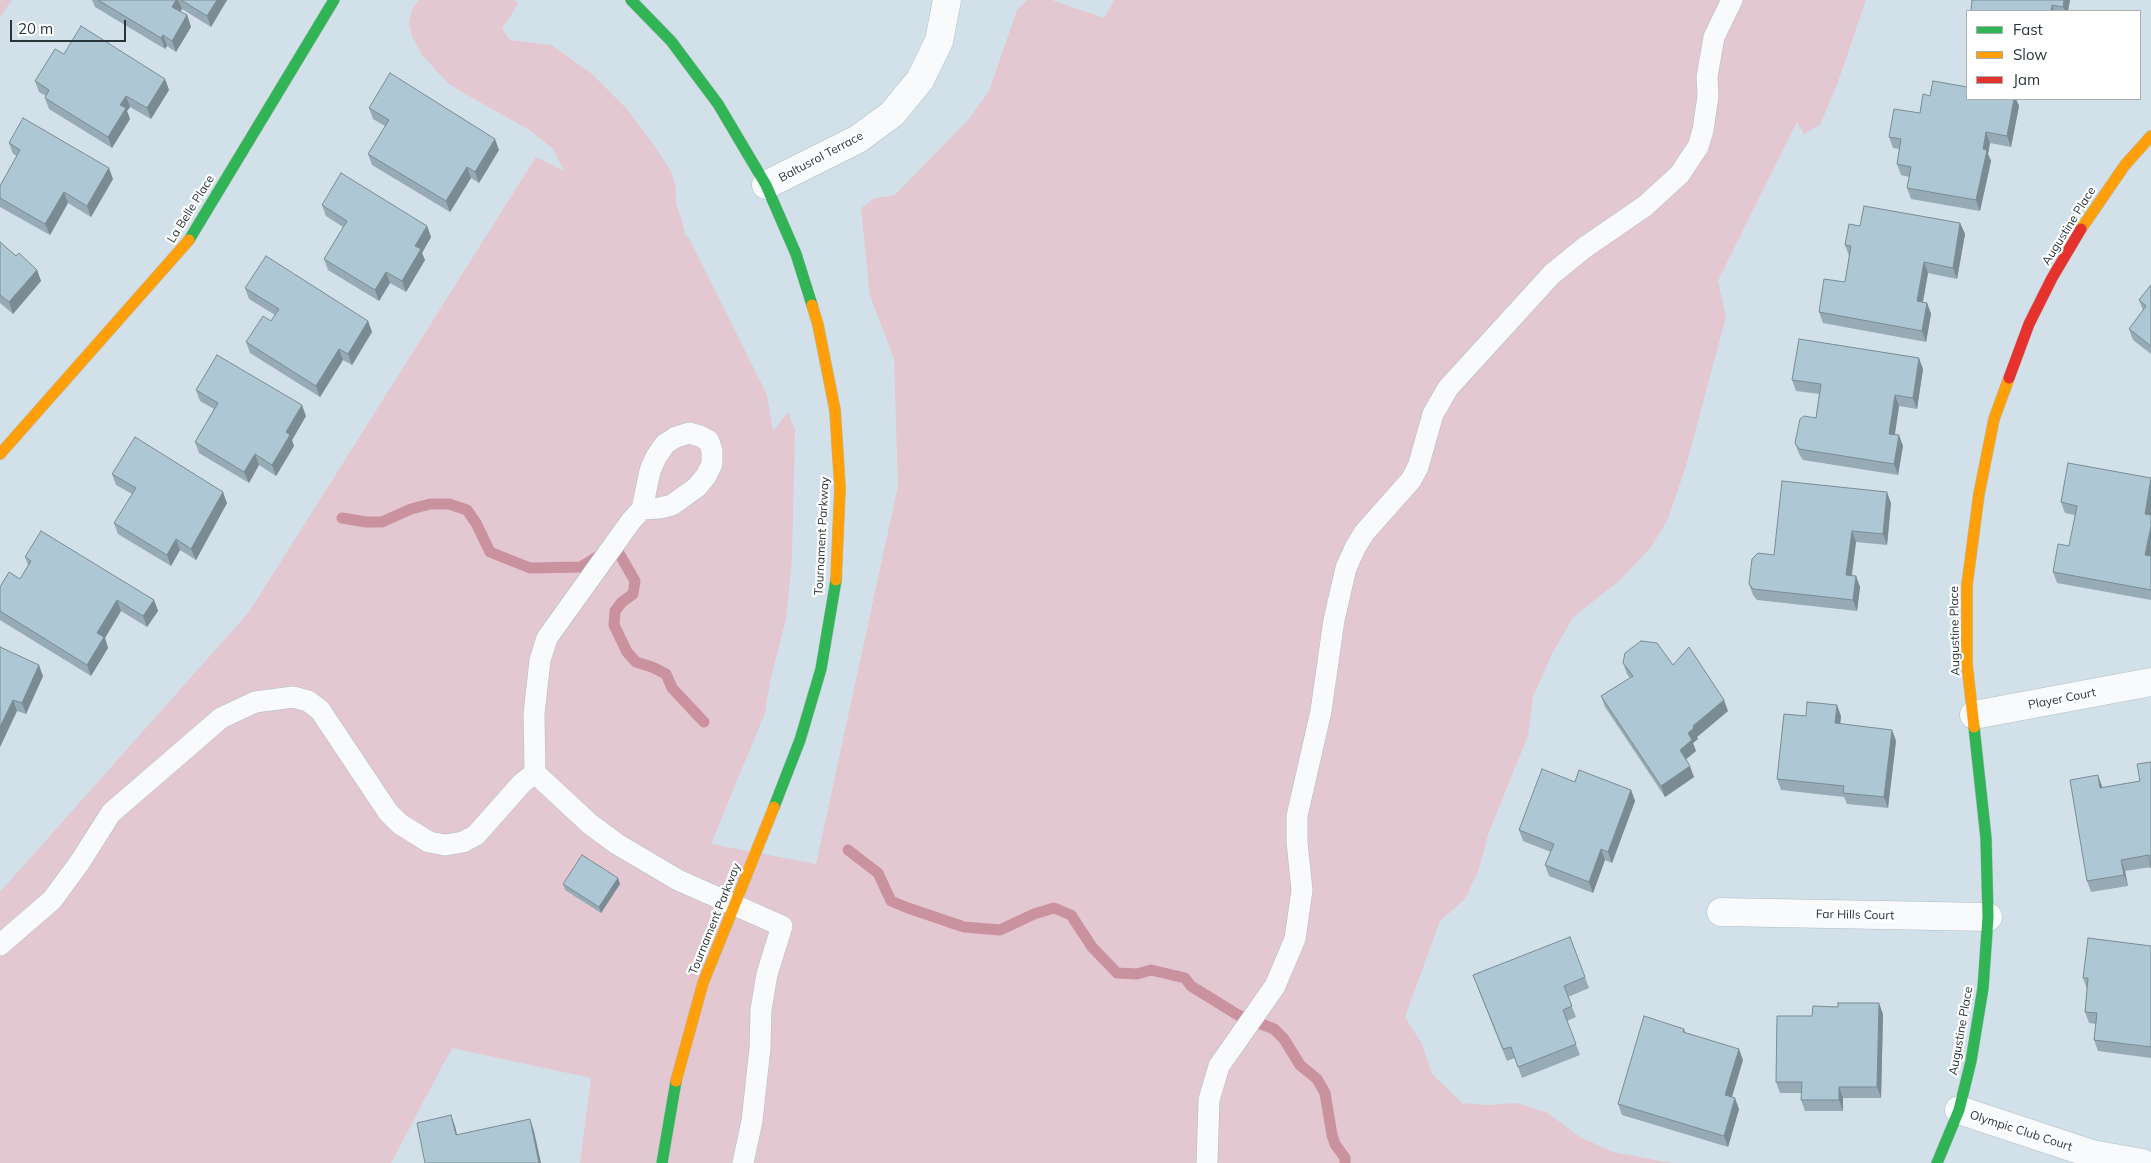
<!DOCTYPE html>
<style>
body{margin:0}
#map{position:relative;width:2151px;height:1163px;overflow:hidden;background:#d2e0e9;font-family:Mulish,sans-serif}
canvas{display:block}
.legend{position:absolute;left:1966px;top:10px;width:175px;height:90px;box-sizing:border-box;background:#fff;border:1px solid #a9aeb0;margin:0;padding:6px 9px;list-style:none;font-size:15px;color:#293439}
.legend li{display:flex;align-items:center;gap:10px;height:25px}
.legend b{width:25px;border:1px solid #a9aeb0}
.scale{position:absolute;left:10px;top:20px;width:116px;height:22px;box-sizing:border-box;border:2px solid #293439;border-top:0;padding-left:6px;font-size:15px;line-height:18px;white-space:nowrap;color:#293439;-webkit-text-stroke:4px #fff;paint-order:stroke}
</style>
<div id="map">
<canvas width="2151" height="1163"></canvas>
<ul class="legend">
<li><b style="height:6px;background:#30b455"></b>Fast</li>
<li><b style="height:6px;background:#ff9f0a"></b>Slow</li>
<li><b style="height:6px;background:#e5322d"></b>Jam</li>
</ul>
<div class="scale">20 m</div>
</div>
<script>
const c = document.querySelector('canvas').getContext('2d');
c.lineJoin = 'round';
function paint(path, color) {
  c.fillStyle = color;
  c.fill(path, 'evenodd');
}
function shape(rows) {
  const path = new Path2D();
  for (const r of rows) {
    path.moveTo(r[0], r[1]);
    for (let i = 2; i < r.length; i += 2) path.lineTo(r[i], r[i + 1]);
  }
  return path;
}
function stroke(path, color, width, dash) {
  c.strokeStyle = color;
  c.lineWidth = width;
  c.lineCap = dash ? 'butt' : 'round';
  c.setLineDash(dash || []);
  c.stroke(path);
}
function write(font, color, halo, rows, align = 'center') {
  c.font = font + ' Mulish,sans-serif';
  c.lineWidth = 4.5;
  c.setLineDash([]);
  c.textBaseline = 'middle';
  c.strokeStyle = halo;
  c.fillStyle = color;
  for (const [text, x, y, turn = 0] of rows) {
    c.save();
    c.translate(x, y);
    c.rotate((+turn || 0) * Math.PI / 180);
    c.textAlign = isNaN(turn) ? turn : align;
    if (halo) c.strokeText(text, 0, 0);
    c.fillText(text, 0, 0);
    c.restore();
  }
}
paint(shape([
 [0,0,12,0,0,17],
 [419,0,513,0,519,3,502,29,510,40,551,45,591,73,627,109,656,148,672,173,676,188,676,204,683,224,685,235,689,238,767,395,773,431,788,412,795,430,792,558,786,619,771,677,765,713,711,844,816,864,898,486,894,359,870,296,861,208,875,198,895,195,968,120,989,91,1017,10,1027,0,1052,0,1104,18,1114,0,1866,0,1838,82,1820,125,1804,134,1797,122,1718,281,1726,317,1686,466,1668,519,1651,547,1619,581,1573,617,1551,656,1533,697,1528,736,1489,832,1478,872,1465,899,1440,921,1405,1017,1422,1044,1432,1074,1462,1103,1489,1105,1517,1103,1548,1113,1580,1137,1613,1152,1672,1163,580,1163,591,1078,452,1048,391,1163,0,1163,0,892,249,612,536,157,564,171,553,149,531,131,460,91,448,83,422,55,412,36,409,22,412,9]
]), '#e4c8d1');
stroke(shape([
 [342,518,366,522,382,522,411,509,430,504,449,504,467,510,476,523,490,552,530,568,581,567,605,552,620,555,635,581,633,594,622,602,615,611,614,625,627,652,636,662,652,667,666,674,672,688,704,722],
 [848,850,878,873,891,901,908,908,964,927,1000,930,1034,914,1054,908,1071,915,1092,947,1117,973,1137,974,1151,970,1185,978,1191,986,1238,1015,1274,1029,1284,1039,1300,1065,1317,1079,1325,1093,1332,1135,1335,1144,1345,1158,1345,1163]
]), '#ca919f', 11);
const lane = shape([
 [642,509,650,471,656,457,665,444,676,437,689,433,700,436,709,441,712,451,712,464,706,476,697,487,672,505,660,508,642,509,631,521,547,638,540,660,534,714,535,773,590,824,617,844,678,880,782,926,767,974,761,1010,760,1048,752,1121,743,1163],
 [0,945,52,900,80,862,111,813,221,718,255,702,293,697,308,701,320,710,388,812,400,824,429,842,445,845,463,842,476,835,522,783,535,773],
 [1207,1163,1209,1100,1219,1066,1275,986,1295,939,1302,890,1297,842,1297,816,1321,711,1334,620,1346,568,1355,548,1364,533,1411,480,1418,467,1433,414,1448,388,1552,274,1584,248,1645,206,1680,174,1689,160,1698,147,1703,130,1708,96,1707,77,1714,37,1732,0]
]);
const street = shape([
 [766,185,858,139,892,114,920,80,939,41,947,0],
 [1974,715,2151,682],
 [1721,912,1988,917],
 [1959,1110,2092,1154,2142,1163]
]);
const fast = shape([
 [631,0,671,41,718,104,766,185,796,254,812,305],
 [189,240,334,0],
 [774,807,800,740,821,669,836,580],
 [662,1163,676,1081],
 [1937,1163,1959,1110,1971,1061,1983,988,1988,917,1986,838,1974,727]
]);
const slow = shape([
 [2081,229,2125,165,2151,136],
 [812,305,818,325,835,410,840,488,836,580],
 [0,454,189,240],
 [1974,727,1967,664,1967,585,1979,494,1994,419,2009,378],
 [676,1081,703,983,774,807]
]);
const jam = shape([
 [2009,378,2029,324,2052,278,2081,229]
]);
stroke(lane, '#b0bcc2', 22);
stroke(street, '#b0bcc2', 29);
stroke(fast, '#b0bcc2', 12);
stroke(slow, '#b0bcc2', 12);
stroke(jam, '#b0bcc2', 12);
stroke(lane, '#f8fafc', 21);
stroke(street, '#f8fafc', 28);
stroke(fast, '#30b455', 11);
stroke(slow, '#ff9f0a', 11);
stroke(jam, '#e5322d', 11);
paint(shape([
 [92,0,227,0,211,27,182,9,180,11,187,15,191,27,176,52,167,46,165,49,95,7],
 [1972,0,2070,0,2068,11,1971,11],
 [64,54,165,79,169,90,151,119,130,107,127,111,130,119,112,148,49,109,45,98,46,96,39,92,35,81],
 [1930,96,1967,99,2016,99,2019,106,2011,147,1990,143,1988,154,1991,161,1980,211,1911,199,1907,188,1909,177,1901,175,1897,164,1899,149,1893,148,1889,137,1920,113],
 [369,108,499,150,479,183,471,178,450,212,372,165,368,154,385,126,373,119],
 [9,143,113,179,91,217,68,203,50,235,0,207,0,186,17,156,13,154],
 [322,205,427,226,431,237,422,253,425,260,406,292,390,283,379,301,328,270,324,259,343,227,326,216],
 [1960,223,1965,234,1957,279,1928,273,1923,302,1927,303,1931,314,1926,342,1823,323,1819,312,1845,282,1849,256,1845,245,1860,226],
 [0,242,16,256,37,270,41,281,13,314,0,303],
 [2151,285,2151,354,2133,340,2129,329,2143,310,2139,300],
 [245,288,368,321,372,332,352,365,343,360,320,397,250,353,246,342,271,321,275,315,249,299],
 [1923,369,1917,409,1899,406,1895,435,1903,446,1898,475,1803,460,1799,454,1795,443,1816,418,1819,394,1796,391,1792,380],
 [196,390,306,416,292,440,294,446,276,476,259,465,249,483,199,453,195,442,214,409,200,401],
 [112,474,227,503,196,560,180,550,171,566,118,534,114,523,132,494,116,485],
 [2151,478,2151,600,2057,583,2053,572,2069,546,2075,515,2065,513,2061,502],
 [1891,503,1887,545,1856,542,1852,576,1856,576,1860,587,1857,611,1757,600,1753,595,1749,584,1774,555],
 [25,557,154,600,158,611,147,627,121,611,105,638,108,648,91,676,0,620,0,587,20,579,28,565],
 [0,647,43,676,26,714,17,711,0,747],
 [1623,663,1673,665,1728,711,1697,737,1698,739,1693,743,1696,751,1686,759,1694,777,1665,797,1605,707,1601,696,1630,678,1627,674],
 [1806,716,1841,716,1840,724,1892,730,1896,741,1888,808,1847,804,1844,797,1781,790,1777,779],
 [2151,762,2151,869,2151,867,2125,871,2128,886,2091,892,2087,881,2102,788,2140,781],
 [1575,782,1631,790,1635,801,1612,863,1605,860,1593,893,1549,876,1545,865,1551,852,1523,841,1519,830],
 [563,884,620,884,601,913,565,890],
 [1570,937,1589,988,1568,997,1576,1017,1567,1021,1580,1055,1522,1078,1515,1058,1507,1061,1477,986],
 [2151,946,2151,1058,2098,1051,2094,1040,2096,1024,2089,1023,2085,1012,2087,989,2083,978],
 [1883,1014,1881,1098,1843,1098,1843,1111,1805,1111,1801,1100,1802,1093,1780,1093,1776,1082,1812,1016],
 [1684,1029,1686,1033,1743,1060,1732,1097,1739,1109,1728,1147,1622,1115,1618,1104]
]), '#96abb6');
paint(shape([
 [176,0,178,0,182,9,176,18,172,7],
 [217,0,227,0,211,27,207,16],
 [2064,0,2070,0,2068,11,2065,11,2063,7],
 [2052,5,2054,11,2051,11],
 [187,15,191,27,176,52,172,41],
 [163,35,167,46,165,49,161,38],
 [165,79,169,90,151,119,147,108],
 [126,96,130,107,127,111,130,119,112,148,108,137,120,105],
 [2014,99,2016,99,2019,106,2011,147,2007,136],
 [1986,132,1990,143,1988,154,1991,161,1980,211,1976,200],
 [495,139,499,150,479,183,475,172],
 [467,167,471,178,450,212,446,201],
 [109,168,113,179,91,217,87,206],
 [64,192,68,203,50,235,45,224],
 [1960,223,1965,234,1957,279,1953,268],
 [427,226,431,237,422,253,425,260,406,292,402,281,415,246],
 [1924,262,1928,273,1921,312,1917,301],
 [37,270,41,281,13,314,9,302],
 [386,272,390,283,379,301,375,290],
 [1927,303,1931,314,1926,342,1922,331],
 [368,321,372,332,352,365,348,354],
 [339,349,343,360,320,397,316,386],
 [1919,358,1923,369,1917,409,1913,398],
 [1895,395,1899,406,1893,445,1889,434],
 [302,405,306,416,292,440,294,446,276,476,272,465,286,432],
 [1899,435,1903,446,1898,475,1894,464],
 [255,454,259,465,249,483,244,472],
 [2151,482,2151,516,2145,514],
 [223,492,227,503,196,560,191,549],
 [1887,492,1891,503,1887,545,1883,534],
 [2151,526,2151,558,2145,555],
 [1852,531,1856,542,1850,586,1846,575],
 [176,539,180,550,171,566,167,555],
 [1856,576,1860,587,1857,611,1853,600],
 [117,600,121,611,105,638,108,648,91,676,87,665,97,633],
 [154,600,158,611,147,627,143,616],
 [39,665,43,676,26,714,22,703],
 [13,700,17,711,0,747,0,727],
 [1724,700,1728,711,1697,737,1698,739,1693,743,1696,751,1684,761,1680,750,1688,733,1693,726],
 [1837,705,1841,716,1839,734,1835,723],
 [1892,730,1896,741,1888,808,1884,797],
 [1690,766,1694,777,1665,797,1661,786],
 [2098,775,2102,786,2104,799,2100,788],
 [1631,790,1635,801,1612,863,1608,852],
 [1601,849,1605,860,1593,893,1589,882],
 [2121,860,2125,871,2128,886,2124,875],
 [618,878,620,884,601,913,599,907],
 [1879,1003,1883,1014,1881,1098,1877,1087],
 [1739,1049,1743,1060,1729,1106,1725,1095],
 [1839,1087,1843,1098,1843,1111,1839,1100],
 [1735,1098,1739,1109,1728,1147,1724,1136],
 [451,1115,455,1126,460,1146,456,1135],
 [530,1119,534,1131,541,1163,539,1163]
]), '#7a8b94');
const building = shape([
 [98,0,176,0,172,7,187,15,172,41,163,35,161,38,98,0],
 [181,0,217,0,207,16,181,0],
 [1972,0,2064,0,2063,7,2052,5,2051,11,1971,11,1972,0],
 [81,26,165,79,147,108,126,96,120,105,126,108,108,137,45,98,49,90,35,81,55,49,64,54,81,26],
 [390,73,495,139,475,172,467,167,446,201,368,154,389,120,369,108,390,73],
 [1933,81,1967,87,1967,99,2014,99,2007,136,1986,132,1983,149,1987,150,1976,200,1907,188,1911,167,1897,164,1901,139,1889,137,1894,109,1920,113,1923,94,1930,96,1933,81],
 [23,118,109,168,87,206,64,192,45,224,0,198,0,186,20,150,9,143,23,118],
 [341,173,427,226,415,246,421,249,402,281,386,272,375,290,324,259,347,221,322,205,341,173],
 [1864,206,1960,223,1953,268,1924,262,1917,301,1927,303,1922,331,1819,312,1824,279,1845,282,1851,246,1845,245,1849,224,1860,226,1864,206],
 [0,242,16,256,19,253,37,270,9,302,0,295,0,242],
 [266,256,368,321,348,354,339,349,316,386,246,342,263,316,271,321,279,309,245,288,266,256],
 [2151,285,2151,346,2129,329,2146,306,2139,300,2151,285],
 [1799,339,1919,358,1913,398,1895,395,1889,434,1899,435,1894,464,1799,449,1795,443,1800,419,1804,416,1816,418,1821,384,1792,380,1799,339],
 [217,355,302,405,286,432,290,435,272,465,255,454,244,472,195,442,218,403,196,390,217,355],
 [135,437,223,492,191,549,176,539,167,555,114,523,136,488,112,474,135,437],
 [2068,463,2151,478,2145,514,2151,515,2151,526,2145,555,2151,556,2151,590,2053,572,2058,544,2069,546,2077,506,2061,502,2068,463],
 [1782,481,1887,492,1883,534,1852,531,1846,575,1856,576,1853,600,1753,589,1749,584,1752,559,1758,553,1774,555,1782,481],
 [41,531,154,600,143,616,117,600,97,633,104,637,87,665,0,611,0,587,9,572,20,579,31,561,25,557,41,531],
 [1641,641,1657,643,1673,665,1689,647,1724,700,1693,726,1694,728,1688,733,1692,740,1680,750,1690,766,1661,786,1601,696,1633,676,1623,663,1625,653,1641,641],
 [0,647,39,665,22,703,13,700,0,727,0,647],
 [1807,702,1837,705,1835,723,1892,730,1884,797,1843,793,1844,786,1777,779,1784,714,1806,716,1807,702],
 [2151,762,2151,868,2149,855,2121,860,2124,875,2087,881,2070,780,2098,775,2100,788,2140,781,2137,764,2151,762],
 [1542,769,1575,782,1579,770,1631,790,1608,852,1601,849,1589,882,1545,865,1554,844,1519,830,1542,769],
 [582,855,618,878,599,907,563,884,582,855],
 [1570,937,1585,977,1564,986,1572,1006,1563,1010,1576,1044,1518,1067,1511,1047,1503,1049,1473,975,1570,937],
 [2088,938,2151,946,2151,1047,2094,1040,2097,1013,2085,1012,2088,978,2083,978,2088,938],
 [1838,1003,1879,1003,1877,1087,1839,1087,1839,1100,1801,1100,1802,1082,1776,1082,1777,1016,1812,1016,1813,1006,1838,1007,1838,1003],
 [1644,1016,1684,1029,1683,1032,1739,1049,1725,1095,1735,1098,1724,1136,1618,1104,1644,1016],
 [451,1115,456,1135,530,1119,539,1163,425,1163,417,1123,451,1115]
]);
paint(building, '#aec7d4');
stroke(building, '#7a8b94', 1);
write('12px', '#293439', '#fff', [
 ["Baltusrol Terrace",821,157,-28],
 ["La Belle Place",191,209,-58],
 ["Augustine Place",2069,226,-58],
 ["Tournament Parkway",822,536,-87],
 ["Augustine Place",1955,631,-91],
 ["Player Court",2062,699,-11],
 ["Far Hills Court",1855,915,1],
 ["Tournament Parkway",715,919,-68],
 ["Augustine Place",1961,1031,-80],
 ["Olympic Club Court",2021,1131,18]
]);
</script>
